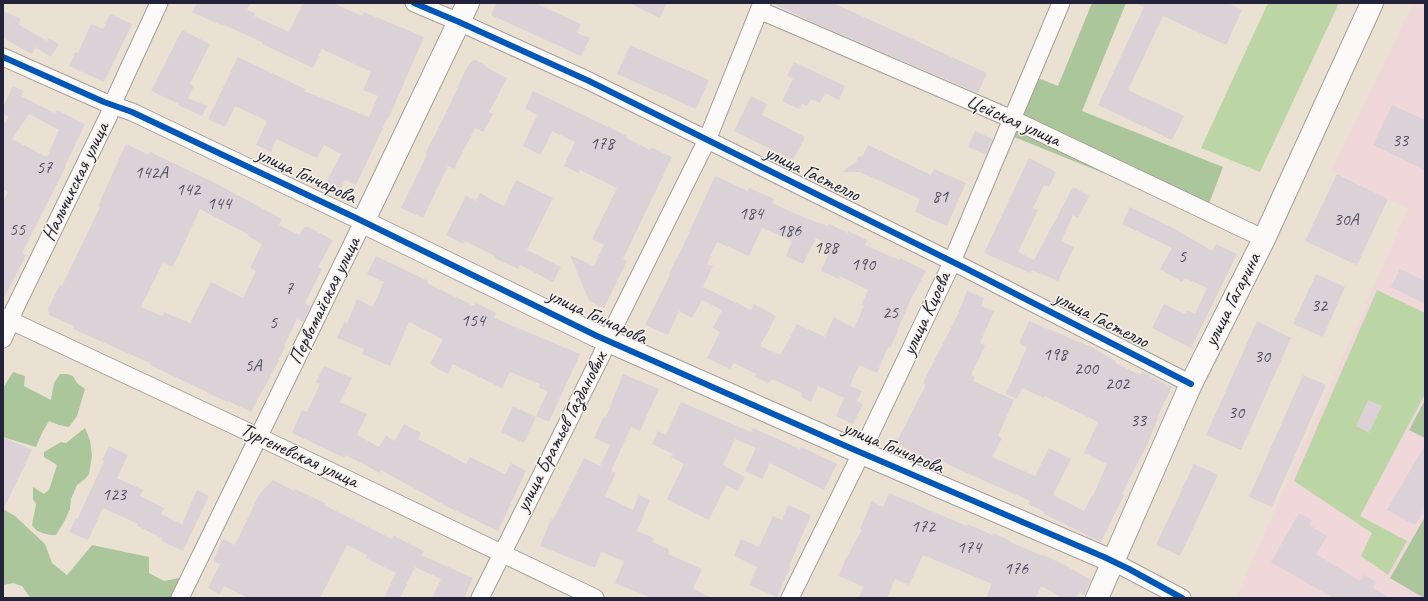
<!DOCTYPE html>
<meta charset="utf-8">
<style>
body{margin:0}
#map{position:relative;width:1428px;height:601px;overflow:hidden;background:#eae1d3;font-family:Caveat,sans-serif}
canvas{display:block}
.frame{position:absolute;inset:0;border:4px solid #22223b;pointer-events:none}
</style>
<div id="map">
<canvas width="1428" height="601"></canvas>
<div class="frame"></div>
</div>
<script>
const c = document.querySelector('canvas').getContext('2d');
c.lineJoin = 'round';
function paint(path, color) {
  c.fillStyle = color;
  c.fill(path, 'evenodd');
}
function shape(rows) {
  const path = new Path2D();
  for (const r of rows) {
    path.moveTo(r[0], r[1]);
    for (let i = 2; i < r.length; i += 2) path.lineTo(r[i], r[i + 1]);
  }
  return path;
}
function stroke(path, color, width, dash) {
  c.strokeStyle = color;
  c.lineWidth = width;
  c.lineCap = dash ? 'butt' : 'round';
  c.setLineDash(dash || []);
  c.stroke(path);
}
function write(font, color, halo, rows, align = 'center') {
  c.font = font + ' Caveat,sans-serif';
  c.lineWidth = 3;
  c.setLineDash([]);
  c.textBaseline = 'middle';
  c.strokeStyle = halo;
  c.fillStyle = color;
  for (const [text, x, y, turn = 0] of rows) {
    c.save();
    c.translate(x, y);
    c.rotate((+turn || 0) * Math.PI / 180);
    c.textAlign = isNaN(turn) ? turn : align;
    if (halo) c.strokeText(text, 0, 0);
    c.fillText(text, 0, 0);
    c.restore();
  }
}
paint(shape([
 [1413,3,1425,3,1425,598,1236,598,1408,209,1332,170]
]), '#efd7da');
paint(shape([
 [1268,3,1339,3,1260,172,1201,148],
 [1377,290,1425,313,1425,394,1360,516,1407,541,1388,575,1361,556,1372,533,1294,481]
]), '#bbd5a4');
paint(shape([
 [1092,3,1126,3,1082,111,1223,167,1205,214,1014,137,1038,78,1058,86],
 [13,372,25,376,24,386,51,400,54,383,60,374,67,374,73,376,77,383,85,389,77,416,69,427,59,425,49,421,42,433,36,447,3,437,3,388],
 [1425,400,1425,438,1409,430],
 [85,428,90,440,92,455,89,474,85,479,77,485,71,499,70,509,65,520,56,535,50,535,42,533,36,530,32,525,36,504,33,499,33,487,44,494,49,490,57,465,44,457,44,452,61,442,66,443],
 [3,509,15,516,45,544,52,563,67,575,92,545,149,557,149,573,164,581,179,578,185,585,179,598,32,598,29,596,22,586,13,583,3,585],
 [1425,517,1425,598,1424,598,1390,578]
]), '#abc69b');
paint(shape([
 [197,3,250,3,247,10,255,13,254,16,289,32,303,3,333,3,362,16,364,12,424,37,389,117,388,117,356,185,345,180,340,190,326,183,341,154,324,145,317,158,276,139,271,152,256,145,267,121,235,106,225,127,208,119,238,57,305,89,304,91,369,117,378,96,363,90,371,72,322,49,313,68,262,44,262,42,222,24,221,25,192,12],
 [496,3,535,3,581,24,577,33,590,38,581,56,491,15],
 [629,3,667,3,660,18],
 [772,3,833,3,987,73,978,93,823,27],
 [1135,3,1228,3,1242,10,1226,45,1163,16,1128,90,1184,116,1172,140,1098,105,1144,7],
 [3,11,21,19,18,24,47,41,49,38,59,44,51,57,35,47,32,54,3,38],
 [110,14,132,24,104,82,69,66,75,52,78,53,91,24,103,29],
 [182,30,210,44,190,84,194,86,188,98,207,106,202,116,178,105,179,104,151,91],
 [630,45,709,80,696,109,617,74],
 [475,60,484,64,489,69,507,78,489,112,493,114,483,132,475,128,454,169,448,166,423,218,401,208,427,155,425,154,446,113,466,69,471,62],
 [794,62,845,86,839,100,825,93,820,103,811,99,807,106,802,104,799,109,782,101,793,79,787,76],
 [13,86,24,91,21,96,55,113,57,110,85,124,65,166,66,166,22,253,26,255,3,300,3,202,8,192,3,189,3,125,9,117,3,114,3,107],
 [29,114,59,130,47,157,12,139],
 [533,91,627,136,626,138,650,150,651,147,672,157,623,259,627,261,604,308,589,301,570,255,594,266,604,245,592,239,617,188,580,170,579,173,564,166,575,142,552,131,541,155,523,146,537,115,525,109],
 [751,96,767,104,762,115,805,137,793,160,734,131],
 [1392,105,1425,120,1425,170,1373,145],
 [975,131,993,139,986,155,968,147],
 [126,144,149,155,150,152,215,183,282,219,279,225,299,235,304,227,308,227,333,240,318,267,322,269,305,303,311,306,303,322,297,319,284,346,285,346,277,364,251,412,228,401,228,402,207,393,207,392,150,365,150,363,73,329,74,326,49,315,48,309,60,285,62,286,89,230,100,207,98,206],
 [200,209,249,235,248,236,262,244,250,268,256,271,243,298,211,282,190,323,164,312,162,316,141,307,163,263,173,267],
 [868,145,931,175,934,169,966,183,947,226,915,212,920,199,860,172,842,172,856,162,859,156,862,157],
 [1029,158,1056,172,1049,187,1044,185,1033,208,1038,210,1018,252,1034,260,1073,187,1089,196,1078,218,1073,215,1061,241,1074,247,1058,281,1032,270,1030,273,984,253],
 [1337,174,1388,199,1357,265,1305,241],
 [715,176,748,191,749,188,774,199,772,203,803,217,828,226,829,224,848,233,848,231,867,240,865,245,899,260,900,258,926,271,911,299,897,331,898,331,890,348,888,347,877,373,859,365,850,386,862,391,857,401,863,404,853,424,836,416,844,398,818,386,811,402,801,397,802,393,772,379,769,383,755,377,756,374,734,363,730,369,707,358,720,332,713,328,722,310,702,300,692,318,679,311,668,335,645,325,670,275,669,274,676,259,677,259],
 [762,228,792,241,786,256,803,264,816,238,832,246,821,271,839,279,840,276,868,290,861,305,864,306,854,328,834,317,825,337,797,324,781,355,760,346,776,316,754,304,751,310,703,287,713,266,707,264,717,242,749,256],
 [516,180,553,198,527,250,561,267,553,282,520,265,518,269,494,258,495,256,465,241,463,244,446,235,466,196,476,201,480,193,504,206],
 [1130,207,1169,226,1213,251,1216,244,1237,254,1191,348,1152,328,1164,304,1185,314,1187,310,1195,314,1207,288,1185,278,1182,282,1160,269,1172,248,1122,224],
 [376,256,428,281,427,283,474,306,476,303,496,313,494,318,580,354,549,422,536,416,548,391,539,388,540,384,510,372,502,388,453,364,448,374,430,364,443,339,409,322,390,366,362,354,364,349,337,338,344,322,347,324,357,299,373,307,384,282,367,274],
 [1400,269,1425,281,1425,304,1391,287],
 [1316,274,1345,287,1323,337,1293,324],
 [967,291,984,298,981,306,994,311,980,343,985,346,971,375,975,377,973,381,1014,400,998,436,1002,438,992,457,1035,476,1049,448,1071,459,1053,495,1084,511,1092,495,1093,496,1107,464,1084,453,1098,422,1045,396,1044,398,1022,388,1017,399,1006,394,1027,347,1019,343,1029,321,1094,348,1094,349,1116,361,1115,363,1140,375,1142,372,1172,387,1157,417,1158,418,1148,443,1133,472,1122,494,1124,495,1101,542,1044,514,1045,512,1028,504,1030,501,940,461,938,465,896,443,926,385,923,383,958,314],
 [1257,321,1291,338,1241,450,1206,435],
 [324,366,352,378,340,402,367,414,357,435,379,447,386,436,395,441,404,424,421,433,418,439,466,464,470,457,505,474,511,463,526,471,498,531,446,506,381,470,380,473,346,455,345,458,292,433,302,410,307,412,320,384,316,382],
 [623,374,659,389,640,431,631,427,611,471,616,473,605,496,633,510,639,495,650,500,637,531,654,538,652,542,669,549,668,554,702,569,693,589,712,598,651,598,615,583,624,561,601,552,595,568,540,546,551,519,553,520,584,458,600,466,610,445,594,438,604,416,606,417],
 [1303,375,1326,385,1272,507,1249,497],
 [1368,400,1382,406,1369,433,1356,426],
 [681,402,751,432,753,428,800,449,801,447,837,464,824,490,770,463,762,479,745,471,756,448,735,439,723,465,745,477,738,491,726,485,709,520,667,499,684,464,671,457,673,454,652,444,658,431,666,435],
 [513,406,536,417,524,443,501,432],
 [3,437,32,450,3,510],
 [1425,445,1425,508,1415,525,1387,510],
 [109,446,128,455,117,478,143,490,140,496,164,508,161,514,182,524,197,490,209,496,183,551,161,541,162,538,137,526,138,524,103,508,88,540,69,532,76,518,78,518,104,461,102,460],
 [1194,464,1218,475,1180,556,1156,545],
 [273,480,294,491,295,489,325,503,324,505,392,539,394,536,424,551,421,555,473,578,464,598,432,598,441,579,415,567,400,598,384,598,396,573,366,558,367,555,347,545,320,598,248,598,224,586,220,594,208,588,220,564,213,561,223,539,235,545,260,493],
 [889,493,967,526,968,524,992,535,993,533,1010,541,1010,542,1043,556,1043,555,1061,563,1091,580,1086,591,1084,595,1079,592,1076,598,1063,598,1041,586,1036,598,986,598,992,584,923,555,909,585,895,579,887,598,858,598,864,587,839,576,845,560,862,530,860,529,872,501,883,507],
 [788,505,811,515,789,566,791,566,777,597,749,585,757,567,734,556,741,539,759,547,773,516,782,520],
 [1299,513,1312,520,1309,525,1327,536,1316,554,1360,581,1364,575,1376,582,1373,588,1390,598,1333,598,1271,562]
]), '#dcd1d7');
const minor = shape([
 [414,3,459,22,589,81,965,268,1191,384],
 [759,10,1012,119,1250,232,1264,239],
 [3,57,104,102,132,112,363,222,180,598],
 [3,317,259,437,595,598],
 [3,339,11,321,14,310,109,115,112,105,159,3],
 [1112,561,1182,598],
 [480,598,601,356,615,325,707,140,762,3],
 [790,598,854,468,948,271,1061,3]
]);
const tertiary = shape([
 [468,3,363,222,597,336,848,447,1112,561],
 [1097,598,1191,384,1264,239,1372,3]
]);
stroke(minor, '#a49e99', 19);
stroke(tertiary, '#a49e99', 24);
stroke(minor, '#fcfaf8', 17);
stroke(tertiary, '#fcfaf8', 22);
stroke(shape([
 [414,3,459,22,589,81,965,268,1191,384],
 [3,57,104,102,132,112,354,217,597,336,848,447,1104,557,1129,569,1182,598]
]), '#0057b8', 6);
write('18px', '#504e62', null, [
 ["33",1400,141],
 ["178",602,144],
 ["57",44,168],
 ["142А",151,173],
 ["142",188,190],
 ["81",940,197],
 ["144",219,204],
 ["184",751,214],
 ["30А",1346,220],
 ["55",17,230],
 ["186",789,231],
 ["188",826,248],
 ["5",1182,257],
 ["190",863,265],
 ["7",289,289],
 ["32",1319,306],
 ["25",890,313],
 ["154",473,321],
 ["5",273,323],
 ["198",1055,355],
 ["30",1262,357],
 ["5А",253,366],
 ["200",1086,369],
 ["202",1117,384],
 ["30",1236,413],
 ["33",1138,421],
 ["123",114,495],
 ["172",923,527],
 ["174",969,548],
 ["176",1016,569]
]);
write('20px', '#22223b', '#f7f3e8', [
 ["Цейская улица",1013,121,24],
 ["улица Гастелло",812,174,26],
 ["улица Гончарова",306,176,25],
 ["Нальчикская улица",76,182,-64],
 ["улица Гагарина",1233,300,-63],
 ["Первомайская улица",325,301,-64],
 ["улица Кцоева",927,314,-65],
 ["улица Гончарова",597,317,25],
 ["улица Гастелло",1101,320,27],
 ["улица Братьев Газдановых",562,432,-63],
 ["улица Гончарова",893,448,23],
 ["Тургеневская улица",299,456,25]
]);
</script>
